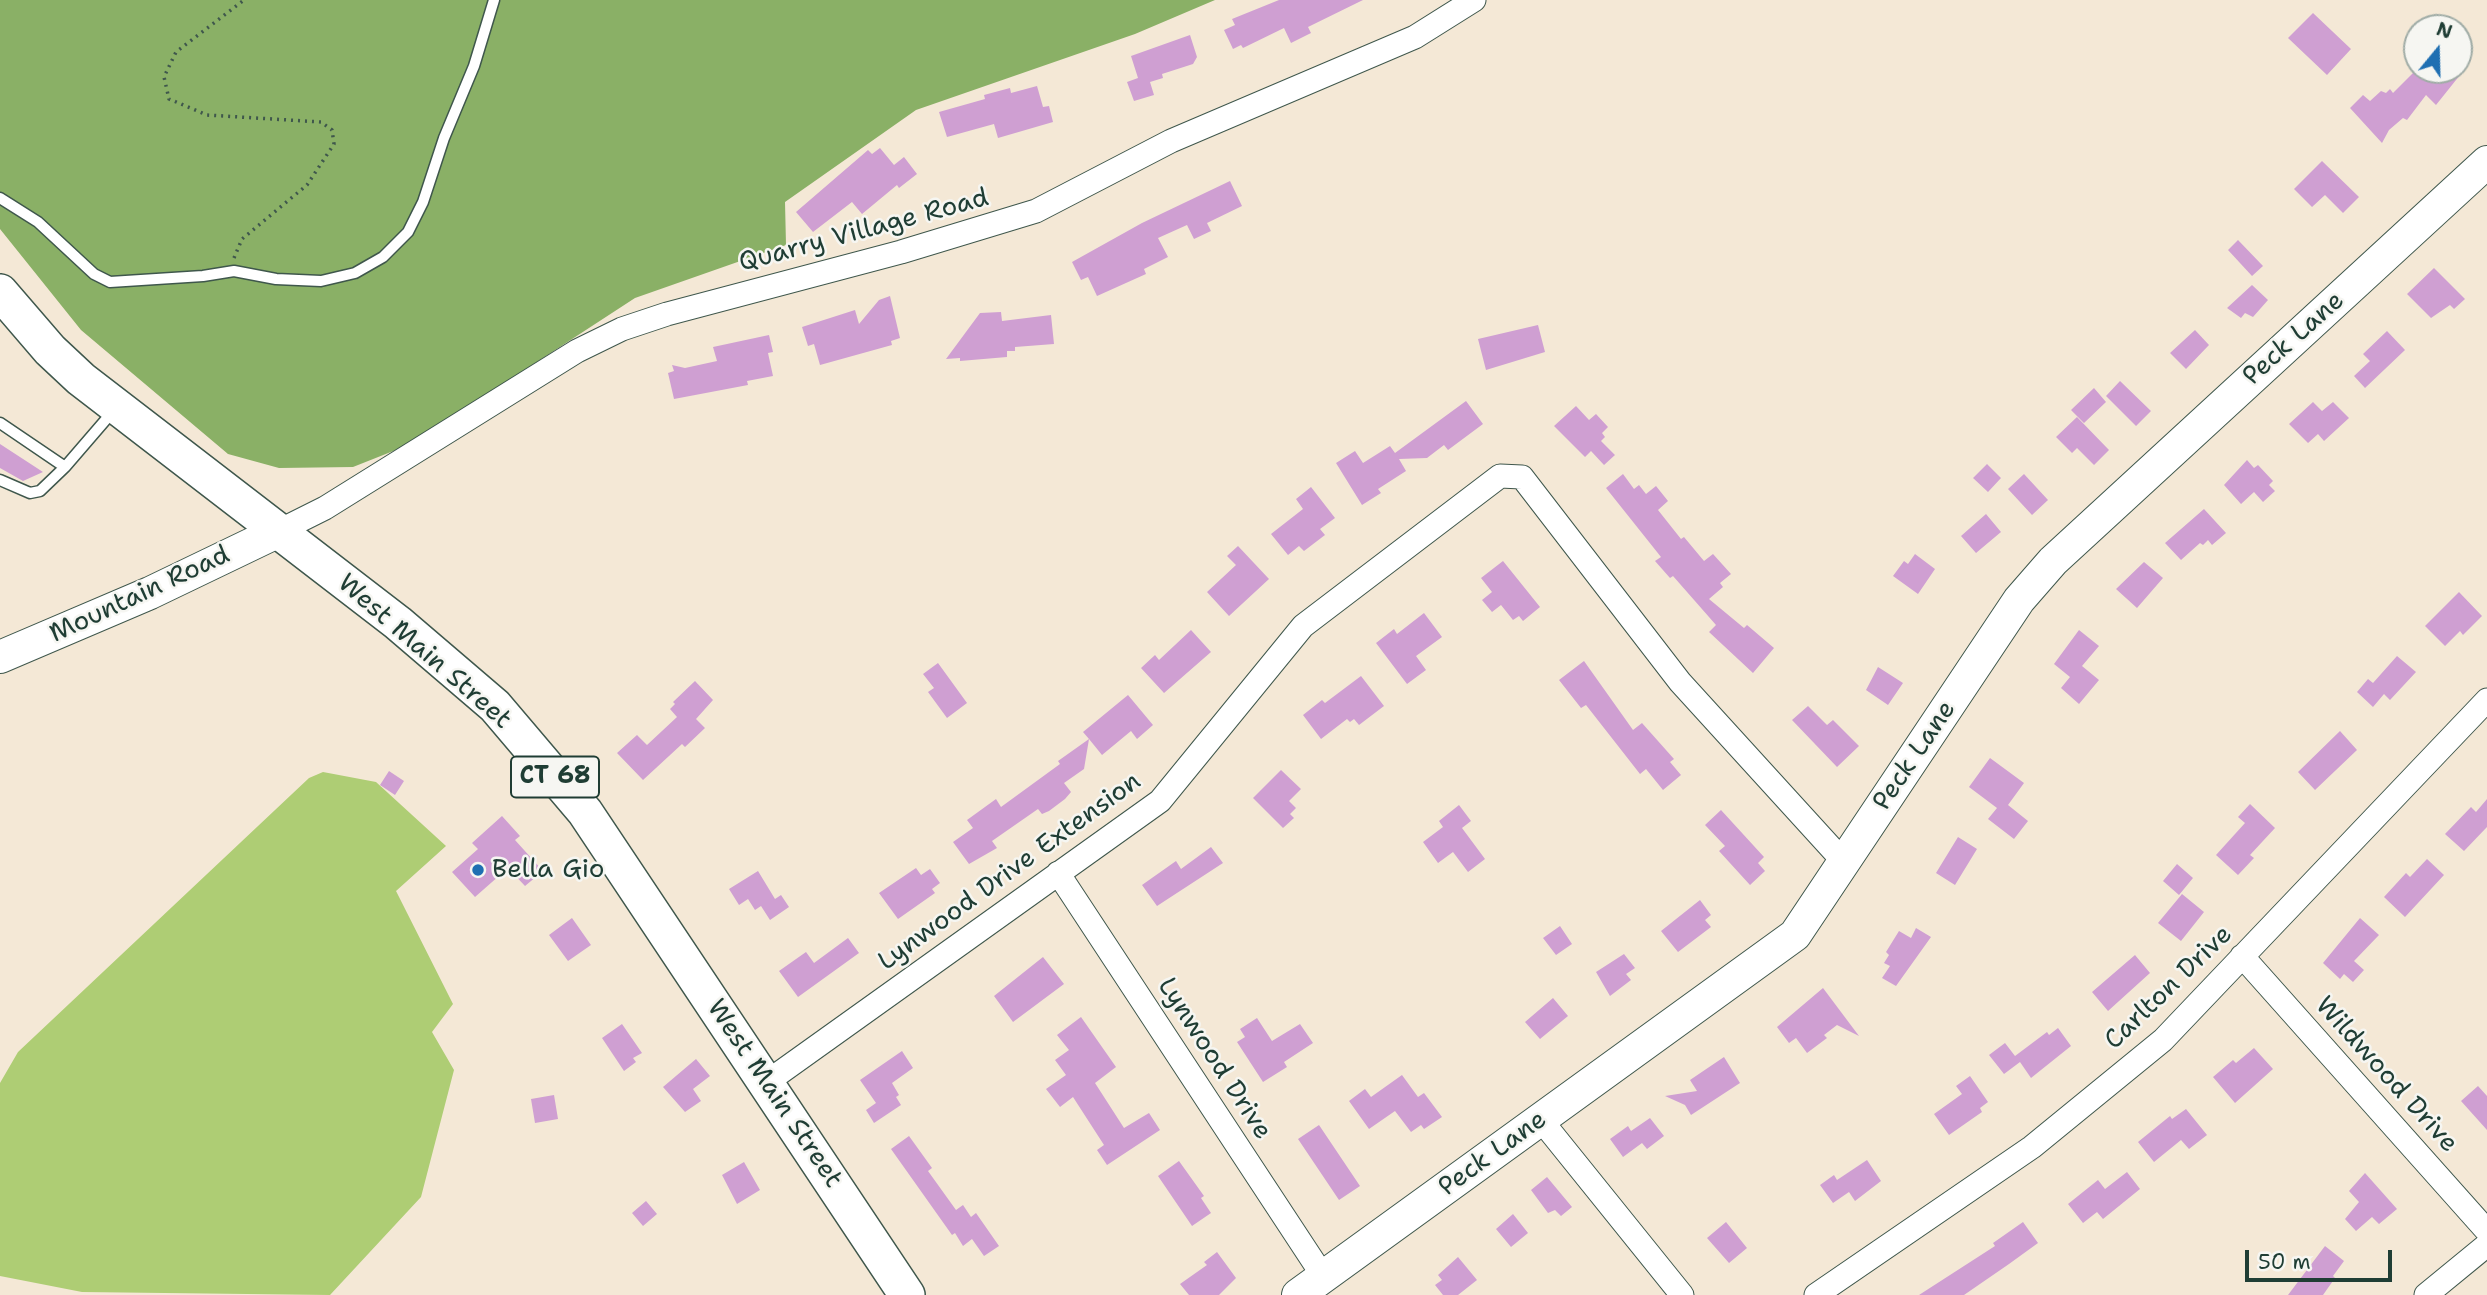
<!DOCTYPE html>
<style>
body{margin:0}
#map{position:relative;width:2487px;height:1295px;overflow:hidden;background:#f4e8d6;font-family:"Shantell Sans",sans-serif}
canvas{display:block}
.north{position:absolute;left:2403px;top:14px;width:70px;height:70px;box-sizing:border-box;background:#f6f6f2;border:2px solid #a0aca6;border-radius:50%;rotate:19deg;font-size:19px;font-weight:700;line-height:28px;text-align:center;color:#1f3d34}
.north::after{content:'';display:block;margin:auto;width:24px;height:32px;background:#1f6fb2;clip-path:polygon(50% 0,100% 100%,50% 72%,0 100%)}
.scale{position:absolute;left:2245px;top:1250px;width:147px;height:32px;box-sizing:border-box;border:4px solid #1f3d34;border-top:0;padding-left:9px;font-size:21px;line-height:24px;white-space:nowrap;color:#1f3d34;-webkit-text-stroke:5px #f6f6f2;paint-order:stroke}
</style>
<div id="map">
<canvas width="2487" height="1295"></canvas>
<div class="north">N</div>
<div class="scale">50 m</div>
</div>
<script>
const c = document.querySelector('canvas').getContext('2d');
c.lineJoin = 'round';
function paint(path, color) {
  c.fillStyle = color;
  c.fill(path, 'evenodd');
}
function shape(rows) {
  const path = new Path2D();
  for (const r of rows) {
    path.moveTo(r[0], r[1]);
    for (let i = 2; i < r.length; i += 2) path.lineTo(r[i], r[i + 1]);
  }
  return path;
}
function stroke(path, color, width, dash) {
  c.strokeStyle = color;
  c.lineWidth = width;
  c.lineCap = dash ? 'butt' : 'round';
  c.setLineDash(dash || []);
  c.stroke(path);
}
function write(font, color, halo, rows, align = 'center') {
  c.font = font + ' "Shantell Sans",sans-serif';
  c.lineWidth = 5;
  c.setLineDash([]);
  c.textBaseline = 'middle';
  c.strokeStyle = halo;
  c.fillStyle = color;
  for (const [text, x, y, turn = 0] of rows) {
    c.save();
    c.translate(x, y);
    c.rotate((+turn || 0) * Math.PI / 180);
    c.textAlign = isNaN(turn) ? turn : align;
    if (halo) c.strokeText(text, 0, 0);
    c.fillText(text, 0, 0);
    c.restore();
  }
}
paint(shape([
 [323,772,376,782,446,846,396,891,453,1004,432,1032,454,1070,421,1197,330,1295,82,1292,0,1276,0,1083,18,1052,309,778]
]), '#aecd74');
paint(shape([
 [0,0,1215,0,1135,34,916,110,785,202,786,245,635,298,411,444,353,467,279,468,228,454,81,330,0,229]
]), '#8ab066');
paint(shape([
 [1279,0,1363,0,1308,27,1311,33,1291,43,1284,28,1243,48,1241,45,1233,49,1224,30,1235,25,1232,19],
 [2313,13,2351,49,2327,75,2288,38],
 [1190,35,1197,57,1193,64,1162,74,1163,78,1150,82,1154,95,1134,101,1127,82,1138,78,1131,56],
 [2416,70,2464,70,2436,105,2426,95,2407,120,2403,118,2389,130,2382,143,2350,108,2363,95,2370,101,2381,91,2386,93,2390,89,2393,93],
 [1037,86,1043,107,1049,106,1053,122,998,138,994,124,947,137,939,112,985,99,984,95,1010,88,1011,93],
 [880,148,894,165,904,157,917,174,899,188,897,185,862,214,852,202,813,232,796,212,868,150,872,154],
 [2322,161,2359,197,2343,213,2325,195,2312,207,2294,189],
 [1230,181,1242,206,1207,223,1211,231,1194,239,1187,225,1158,238,1168,257,1144,269,1146,274,1097,296,1088,277,1081,280,1072,262,1142,223],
 [2238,240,2263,266,2252,276,2228,250],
 [2434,268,2465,299,2454,309,2450,305,2431,318,2407,294],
 [2252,285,2268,300,2253,317,2245,313,2241,318,2227,308],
 [890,296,900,338,891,341,892,345,820,365,814,344,808,346,802,327,855,310,859,324,879,300],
 [1001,312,1002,321,1051,315,1054,344,1015,347,1015,351,1007,351,1007,357,960,361,960,358,946,359,980,313],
 [1538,325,1545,352,1486,370,1478,339],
 [2195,330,2209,345,2186,369,2170,353],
 [2387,331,2405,350,2365,388,2354,376,2370,361,2363,354],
 [769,335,773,352,768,353,773,376,747,381,748,385,674,399,668,373,674,371,672,365,685,368,717,361,713,347],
 [2120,381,2151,411,2136,426,2106,396],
 [2094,388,2106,402,2084,423,2071,410],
 [1466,401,1483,424,1448,450,1444,445,1427,458,1399,459,1406,471,1378,489,1381,493,1362,505,1336,463,1355,451,1363,463,1390,446,1395,453],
 [2313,402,2322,411,2333,402,2349,418,2324,441,2318,434,2308,443,2289,424],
 [1576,406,1589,420,1596,414,1608,427,1602,433,1605,437,1601,441,1615,455,1604,465,1591,451,1585,457,1554,426],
 [2077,417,2109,450,2094,465,2077,448,2072,453,2056,437],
 [0,444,43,472,23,481,0,468],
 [2247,460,2254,468,2258,465,2273,481,2269,485,2275,491,2263,502,2254,492,2241,504,2224,485],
 [1987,464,2001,478,1988,492,1973,478],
 [1623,474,1634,489,1639,485,1646,494,1656,486,1668,501,1658,510,1681,539,1684,537,1704,561,1713,554,1731,574,1720,583,1723,587,1709,599,1744,628,1747,625,1774,648,1753,673,1709,632,1716,625,1673,576,1670,578,1655,561,1661,557,1606,488],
 [2024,474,2048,500,2032,515,2008,489],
 [1311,487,1335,518,1320,529,1325,535,1304,551,1299,546,1288,555,1271,534,1303,509,1296,499],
 [2204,509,2226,533,2212,545,2208,540,2203,545,2200,543,2181,560,2165,543],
 [1986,514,2001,532,1976,553,1961,536],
 [1238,546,1269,579,1229,616,1207,592,1236,565,1227,556],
 [1915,554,1935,569,1918,594,1893,576,1904,561,1908,564],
 [1503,561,1540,607,1523,621,1519,616,1513,620,1501,605,1492,612,1482,600,1492,592,1481,578],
 [2144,562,2163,578,2137,608,2116,589],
 [2459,592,2482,616,2463,635,2460,631,2445,646,2425,626],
 [1424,613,1442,637,1416,656,1426,670,1407,684,1376,643,1394,629,1397,634],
 [1191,630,1211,652,1164,693,1141,668,1155,655,1159,660],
 [2079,630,2099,646,2082,666,2099,680,2079,704,2061,688,2070,677,2054,664],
 [2397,656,2416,672,2390,700,2384,694,2373,707,2357,692,2368,679,2373,683],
 [1584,661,1633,730,1642,723,1674,759,1670,762,1681,775,1663,790,1646,769,1640,774,1586,705,1581,708,1559,680],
 [938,663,967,703,947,718,928,692,934,688,923,674],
 [1878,667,1903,683,1888,705,1866,690],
 [1361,676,1384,706,1359,725,1354,719,1350,722,1347,719,1321,739,1303,715,1322,700,1325,703],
 [695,681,713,700,696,719,705,728,685,747,682,744,643,780,617,753,637,735,647,745,677,717,670,709,675,704,673,702],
 [1128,695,1153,725,1137,739,1131,731,1102,755,1089,739,1084,769,1064,783,1071,792,1065,799,1049,811,1042,814,1038,809,992,841,997,848,969,864,953,842,973,828,967,820,996,799,1001,807,1060,764,1058,761,1089,739,1083,732],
 [1808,706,1827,725,1833,720,1859,746,1837,767,1792,720],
 [2340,731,2357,750,2315,790,2298,772],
 [1990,758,2024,783,2008,805,2028,821,2014,839,1988,819,1997,808,1969,787],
 [1281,770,1301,789,1289,801,1296,808,1290,814,1294,818,1283,828,1253,798],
 [389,771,404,781,395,795,380,785],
 [2487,799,2487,827,2464,851,2445,834,2471,807,2476,812],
 [2250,804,2275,828,2250,855,2254,858,2238,875,2216,855,2245,823,2238,817],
 [1459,805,1471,821,1462,828,1485,859,1468,872,1453,852,1438,863,1423,842,1443,827,1439,821],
 [1721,810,1764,857,1758,863,1765,871,1750,885,1719,851,1725,846,1705,825],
 [502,816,520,836,515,840,543,871,525,886,508,868,475,897,452,872,478,849,472,843],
 [1958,837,1977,849,1955,885,1936,873],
 [1211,847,1223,863,1157,906,1142,885,1176,861,1181,869],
 [2427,859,2444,875,2405,917,2384,897,2406,873,2410,877],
 [2177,864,2193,878,2179,895,2163,881],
 [916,868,921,875,930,869,940,883,932,889,935,893,898,919,879,893],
 [758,871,775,899,781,895,789,907,770,920,761,906,755,910,748,899,739,905,729,889],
 [2182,894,2204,912,2181,941,2158,923],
 [1700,900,1711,915,1705,920,1711,927,1678,952,1661,931],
 [572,918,591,945,568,961,549,935],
 [2360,918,2379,935,2354,961,2364,970,2353,982,2344,974,2340,979,2323,963],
 [1560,926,1572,944,1556,955,1543,938],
 [1916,928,1931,937,1896,986,1882,978,1890,966,1884,963,1889,955,1886,952,1899,931,1911,938],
 [848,938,859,953,798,997,779,971,806,952,814,963],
 [1624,954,1635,968,1626,974,1631,980,1610,996,1596,972],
 [2135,955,2150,973,2108,1011,2092,992],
 [1043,957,1064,984,1013,1022,994,996],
 [1823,988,1859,1036,1837,1025,1824,1035,1827,1038,1807,1053,1796,1038,1789,1043,1777,1027],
 [1553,998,1568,1016,1540,1039,1525,1022],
 [1081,1017,1116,1067,1095,1083,1124,1128,1149,1113,1160,1130,1107,1165,1097,1150,1104,1145,1073,1097,1060,1107,1046,1089,1066,1075,1055,1060,1069,1050,1057,1035],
 [1257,1018,1272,1041,1300,1024,1313,1043,1284,1062,1287,1067,1263,1082,1237,1042,1245,1037,1240,1029],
 [622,1024,642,1053,633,1058,636,1062,624,1071,602,1038],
 [2058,1028,2071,1046,2031,1078,2020,1062,2004,1074,1989,1055,2005,1043,2015,1056,2047,1032,2049,1035],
 [2254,1048,2273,1069,2235,1103,2213,1077,2233,1060,2236,1063],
 [902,1051,913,1068,892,1083,899,1095,896,1097,901,1105,874,1123,866,1110,876,1103,860,1080],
 [1724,1057,1740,1083,1691,1115,1685,1105,1665,1096,1697,1091,1690,1080],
 [696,1059,710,1076,693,1089,701,1101,685,1112,663,1087],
 [1402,1075,1418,1097,1424,1093,1442,1117,1424,1129,1421,1125,1411,1132,1395,1111,1369,1129,1349,1101,1365,1089,1371,1097],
 [1970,1076,1988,1102,1980,1108,1982,1112,1949,1135,1934,1114,1962,1094,1956,1086],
 [2478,1086,2487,1096,2487,1130,2461,1101],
 [554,1095,558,1119,535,1123,531,1099],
 [2186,1109,2207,1135,2189,1149,2181,1140,2154,1162,2138,1142,2170,1116,2172,1119],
 [1650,1118,1664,1136,1647,1149,1642,1143,1623,1157,1610,1139,1628,1126,1631,1131],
 [1319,1125,1360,1186,1339,1200,1298,1139],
 [909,1136,932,1168,928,1171,956,1210,963,1205,971,1217,976,1213,999,1246,984,1256,972,1239,963,1246,955,1233,952,1235,891,1149],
 [1867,1160,1881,1181,1855,1201,1849,1192,1833,1203,1820,1185,1834,1175,1837,1180],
 [1179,1161,1204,1196,1201,1198,1211,1213,1192,1226,1158,1176],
 [744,1162,760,1190,737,1204,722,1175],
 [2127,1172,2140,1189,2103,1219,2097,1212,2083,1223,2068,1204,2098,1180,2105,1189],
 [2365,1173,2397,1209,2379,1224,2372,1217,2356,1231,2345,1219,2359,1202,2349,1191],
 [1547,1177,1572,1207,1561,1216,1555,1210,1548,1213,1531,1190],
 [646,1201,657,1214,643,1226,632,1213],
 [1513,1214,1528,1233,1511,1247,1496,1229],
 [1726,1222,1747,1248,1729,1263,1707,1238],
 [2023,1222,2038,1243,2009,1264,1964,1295,1919,1295,1995,1246,1993,1243],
 [2325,1246,2344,1261,2333,1276,2335,1278,2323,1295,2288,1295],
 [1217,1252,1236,1278,1219,1295,1189,1295,1180,1284,1207,1265,1204,1262],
 [1458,1257,1477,1280,1458,1295,1443,1295,1435,1285,1442,1280,1438,1275]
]), '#cf9fd2');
const lane = shape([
 [0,198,38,222,94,274,110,282,203,276,234,271,276,279,321,281,355,273,383,257,408,232,423,202,444,138,474,66,494,0],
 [0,423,65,467,115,409],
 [0,480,30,493,40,491,65,467]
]);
const street = shape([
 [279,531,325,508,577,351,622,329,667,314,901,252,1036,211,1171,141,1415,37,1474,0],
 [1058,873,1323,1276],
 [2242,956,2487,1231],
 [767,1082,1160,801,1303,626,1500,476,1522,477,1680,682,1844,862],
 [1541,1120,1682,1295],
 [1816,1295,2032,1147,2163,1040,2487,700],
 [2426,1295,2487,1245]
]);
const secondary = shape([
 [0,657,150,593,279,531],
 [1298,1295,1795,935,2019,600,2053,561,2487,162]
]);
const primary = shape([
 [0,292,50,350,81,379,398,623,495,706,585,812,907,1295]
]);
stroke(lane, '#3f574c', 13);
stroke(street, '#3f574c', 25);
stroke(secondary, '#3f574c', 34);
stroke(primary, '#3f574c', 38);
stroke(shape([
 [234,258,242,239,307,185,334,144,332,130,321,122,207,115,169,99,164,77,176,52,244,0]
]), '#3f574c', 3.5, [2, 5]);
stroke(lane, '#fff', 10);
stroke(street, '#fff', 23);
stroke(secondary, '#fff', 32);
stroke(primary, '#fff', 35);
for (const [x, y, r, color] of [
 [478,870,7,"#1f6fb2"]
]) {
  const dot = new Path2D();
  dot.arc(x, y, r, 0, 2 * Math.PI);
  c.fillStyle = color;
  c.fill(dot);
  stroke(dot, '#f6f6f2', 2.5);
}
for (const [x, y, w] of [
 [555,777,88]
]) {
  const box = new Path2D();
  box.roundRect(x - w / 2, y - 20.5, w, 41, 5);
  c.fillStyle = '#f6f6f2';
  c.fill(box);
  stroke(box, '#1f3d34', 2);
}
write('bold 24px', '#1f3d34', null, [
 ["CT 68",555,777]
]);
write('26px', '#1f3d34', '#f6f6f2', [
 ["Quarry Village Road",864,231,-15],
 ["Peck Lane",2294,339,-42],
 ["Mountain Road",140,595,-25],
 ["West Main Street",424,652,41],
 ["Peck Lane",1915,756,-56],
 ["Lynwood Drive Extension",1010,872,-36],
 ["Carlton Drive",2169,988,-44],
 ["Lynwood Drive",1214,1059,57],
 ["Wildwood Drive",2386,1075,48],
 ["West Main Street",774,1094,56],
 ["Peck Lane",1493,1154,-36]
]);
write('26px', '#1f3d34', '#f6f6f2', [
 ["Bella Gio",492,870]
], 'left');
</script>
